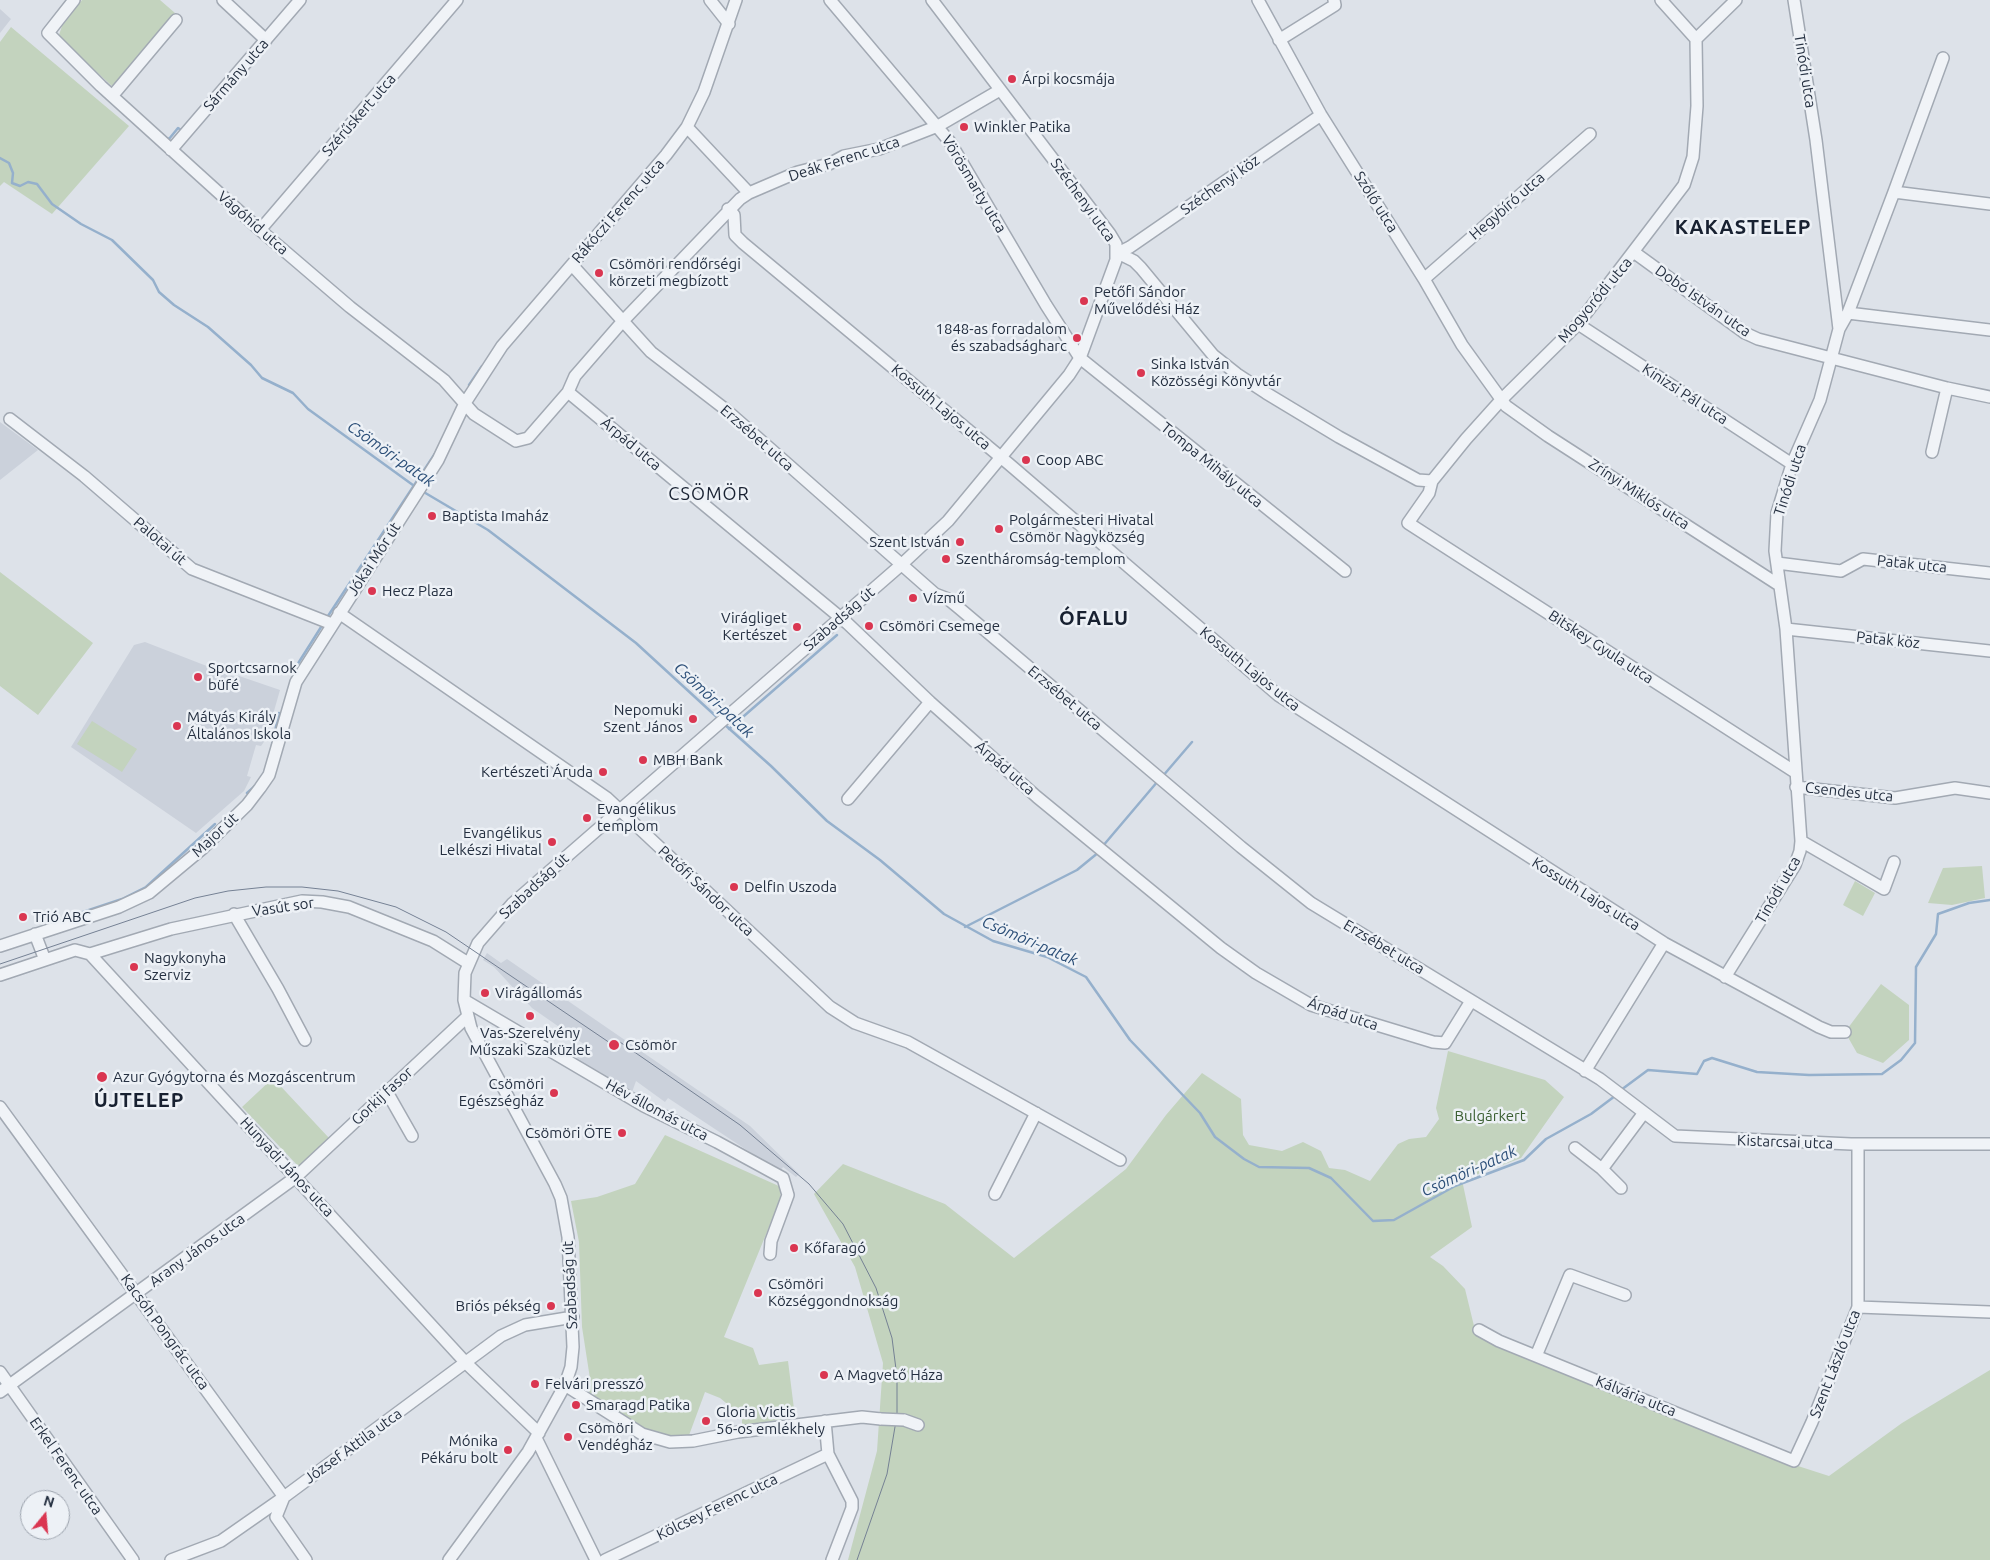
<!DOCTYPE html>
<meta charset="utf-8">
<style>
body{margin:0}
#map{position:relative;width:1990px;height:1560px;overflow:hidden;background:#dde2e9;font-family:Ubuntu,sans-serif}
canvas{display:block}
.north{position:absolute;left:20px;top:1490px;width:50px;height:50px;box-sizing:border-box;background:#edf1f6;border:1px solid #9da4ae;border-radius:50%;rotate:17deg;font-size:14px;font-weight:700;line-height:20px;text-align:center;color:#253041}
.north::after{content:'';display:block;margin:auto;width:18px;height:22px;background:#da3651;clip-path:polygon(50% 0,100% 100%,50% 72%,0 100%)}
</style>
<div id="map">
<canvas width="1990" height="1560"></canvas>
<div class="north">N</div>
</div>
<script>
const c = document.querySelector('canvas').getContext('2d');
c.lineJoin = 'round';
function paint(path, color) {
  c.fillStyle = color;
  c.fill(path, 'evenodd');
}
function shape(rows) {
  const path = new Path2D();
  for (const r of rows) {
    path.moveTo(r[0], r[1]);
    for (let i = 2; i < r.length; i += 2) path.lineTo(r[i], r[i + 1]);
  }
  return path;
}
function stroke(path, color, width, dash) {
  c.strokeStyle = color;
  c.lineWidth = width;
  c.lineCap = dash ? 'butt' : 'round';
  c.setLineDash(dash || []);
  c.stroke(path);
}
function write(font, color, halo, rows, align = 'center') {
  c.font = font + ' Ubuntu,sans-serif';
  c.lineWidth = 5;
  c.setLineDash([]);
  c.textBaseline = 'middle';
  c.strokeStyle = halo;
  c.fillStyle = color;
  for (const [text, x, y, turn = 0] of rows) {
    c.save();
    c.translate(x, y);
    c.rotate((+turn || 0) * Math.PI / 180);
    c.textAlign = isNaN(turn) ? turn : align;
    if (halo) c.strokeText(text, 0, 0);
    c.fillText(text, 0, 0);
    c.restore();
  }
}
paint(shape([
 [0,9,11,19,0,33],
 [0,422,38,450,0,480],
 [145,642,235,677,239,676,280,690,266,739,261,746,256,745,247,776,251,777,244,791,196,833,71,747,134,645],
 [487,953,501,963,507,959,750,1126,799,1174,796,1177,783,1167,780,1172,668,1098,665,1102,636,1081,631,1095,574,1061,588,1047,532,1008,494,967,483,960]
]), '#cbd1db');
paint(shape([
 [82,0,160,0,175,13,112,86,60,39,59,35,62,26],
 [11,27,129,126,52,214,4,182,0,186,0,42],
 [0,572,93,643,38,715,0,686],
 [92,721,137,749,122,772,77,744],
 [1982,866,1985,898,1952,905,1928,903,1943,868],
 [1855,881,1875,893,1863,916,1843,905],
 [1881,984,1909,1005,1909,1040,1883,1063,1857,1053,1845,1032],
 [1448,1051,1545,1080,1564,1097,1521,1158,1462,1180,1472,1227,1430,1257,1443,1266,1465,1289,1475,1330,1479,1330,1496,1346,1798,1466,1829,1476,1902,1423,1990,1370,1990,1560,848,1560,877,1451,883,1363,855,1267,814,1194,843,1164,945,1204,1014,1258,1126,1169,1166,1115,1202,1073,1241,1099,1243,1135,1249,1145,1282,1151,1303,1142,1321,1151,1329,1168,1345,1170,1370,1181,1398,1144,1409,1139,1426,1137,1439,1119,1436,1108],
 [273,1078,329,1138,299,1167,242,1107],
 [665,1135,781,1187,780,1200,724,1337,753,1348,759,1365,788,1361,795,1417,742,1426,742,1416,720,1398,705,1392,688,1438,653,1435,589,1392,591,1385,582,1327,579,1242,571,1201,597,1197,635,1184]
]), '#c3d3be');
stroke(shape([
 [165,138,169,139,178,128,183,131],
 [0,158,9,163,13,173,12,183,20,186,28,182,37,184,52,204,81,224,112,240,153,280,159,292,174,305,208,327,251,365,262,378,293,393,308,409,417,488],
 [469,385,482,366],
 [422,491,488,530,636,643,720,720],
 [326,619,436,452],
 [292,673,323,624],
 [724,724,771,766,827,821,880,860,944,914,993,941,1047,957,1086,977,1130,1040,1200,1113,1215,1137,1244,1159,1259,1167,1309,1168,1331,1178,1373,1221,1394,1220,1455,1186,1524,1160,1546,1139,1591,1114,1615,1096],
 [729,729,837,635],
 [272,745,279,713],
 [1162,777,1192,742],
 [247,793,255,786],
 [1102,847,1158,781],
 [83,912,122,899,146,887,215,824],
 [965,927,1077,870,1099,852],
 [1621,1090,1648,1070,1697,1074,1704,1061,1712,1058,1757,1072,1809,1075,1882,1074,1901,1060,1915,1043,1916,967,1936,934,1938,914,1969,903,1990,900]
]), '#95b0cc', 2.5);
const minor = shape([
 [74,0,48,33,101,86,260,230,350,307,444,380,474,414,516,441,528,438,568,392,575,376,622,322,740,199,749,193,798,172,829,164,844,156,879,149,938,126,1000,90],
 [223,0,266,40],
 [710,0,729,24],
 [830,0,950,142,1046,305,1080,358,1345,571],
 [1258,0,1321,115,1424,279,1462,345,1506,406,1548,436,1779,585],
 [1661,0,1696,39],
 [1696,39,1697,106,1693,157,1684,185,1578,324,1502,399,1466,439,1432,481,1429,493,1408,523,1795,772],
 [1696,39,1736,0],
 [1279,40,1335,5,1334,0],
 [113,95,176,20],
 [687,127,749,193],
 [171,150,300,0],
 [1894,192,1990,204],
 [728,209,734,215,735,235,743,243,1009,464,1278,695,1664,943,1819,1027,1831,1032,1845,1032],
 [260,230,457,0],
 [1118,253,1134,261,1141,268,1213,355,1237,374,1266,393,1339,437,1418,480,1432,481],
 [1118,253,1130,247,1321,115],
 [1635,253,1745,333,1758,339,1947,388,1990,397],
 [572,265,651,352,725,409,935,594,948,599,959,608,1241,847,1311,903,1600,1079,1675,1136,1851,1144,1990,1144],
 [1424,279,1590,134],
 [1848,313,1990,330],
 [1578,324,1792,464],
 [1839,329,1848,313,1894,192,1943,58],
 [568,392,847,623,930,702,1037,797,1221,948,1256,973,1311,1005,1433,1042,1445,1043,1471,1001],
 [10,419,84,476,192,569,332,624],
 [1932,452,1947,388],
 [1777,563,1841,571,1863,559,1990,573],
 [339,613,607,798,830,1007,855,1023,908,1042,1120,1160],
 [1786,629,1990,651],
 [1796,787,1895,798,1955,788,1990,793],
 [848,799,930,702],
 [1801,841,1884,889,1894,862],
 [234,914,278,989,305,1040],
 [35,934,45,960,75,950,90,954,466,1363,539,1433],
 [0,946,119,907,149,893,203,848,247,805,260,788,269,775,296,682,438,460,465,403,502,346,666,155,687,127,704,92,736,0],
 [90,954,171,929,302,901,322,902,349,907,433,941,468,963],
 [0,975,45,960],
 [1725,977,1795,865,1800,851,1801,841,1786,629,1775,551,1777,513,1792,464,1820,400,1839,329,1816,140,1794,0],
 [464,1000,644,1106,717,1142,783,1178,788,1195,771,1241,770,1254],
 [1585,1071,1664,943],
 [387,1092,412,1136],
 [0,1107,284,1497,276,1517],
 [1575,1148,1602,1169,1643,1114],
 [1602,1169,1621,1188],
 [995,1194,1036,1113],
 [1858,1307,1990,1312],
 [1479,1330,1499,1341,1794,1461,1812,1422,1858,1307,1858,1144],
 [1536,1356,1570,1275,1625,1295],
 [0,1372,133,1560],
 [565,1385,642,1434,670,1442,693,1441,738,1432,862,1417,881,1419],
 [0,1392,296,1177,468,1016],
 [904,1420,918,1425],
 [825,1421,828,1454,852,1501,852,1508,832,1560],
 [536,1438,596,1560],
 [276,1517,306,1560],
 [171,1560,221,1541,284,1497,501,1336,525,1325,573,1317],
 [449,1560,528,1452,565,1385,571,1367,573,1347,568,1237,561,1198,555,1184,471,1028,464,1000,465,973,478,943,512,904,901,565,948,521,1069,375,1080,358,1116,260,1116,244,1110,234,932,0],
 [605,1560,828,1454]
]);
stroke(minor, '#a2a9b3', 14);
stroke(minor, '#f0f3f7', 11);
stroke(shape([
 [0,964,195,898,228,891,266,887,302,887,338,891,396,907,446,932,613,1045],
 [617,1040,740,1125,809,1184,843,1224,876,1288,892,1338,897,1377,897,1415,887,1474,857,1560]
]), '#758194', 1);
const minorBridge = shape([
 [881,1419,904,1420]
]);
stroke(minorBridge, '#a2a9b3', 14, []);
stroke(minorBridge, '#f0f3f7', 11);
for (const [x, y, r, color] of [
 [1012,79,5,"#da3651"],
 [964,127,5,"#da3651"],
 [599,273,5,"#da3651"],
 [1084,301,5,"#da3651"],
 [1077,338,5,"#da3651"],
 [1141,373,5,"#da3651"],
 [1026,460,5,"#da3651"],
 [432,516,5,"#da3651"],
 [999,529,5,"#da3651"],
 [960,542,5,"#da3651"],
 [946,559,5,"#da3651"],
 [372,591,5,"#da3651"],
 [913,598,5,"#da3651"],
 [869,626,5,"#da3651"],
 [797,627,5,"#da3651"],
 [198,677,5,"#da3651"],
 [693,719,5,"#da3651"],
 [177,726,5,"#da3651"],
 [643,760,5,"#da3651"],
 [603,772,5,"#da3651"],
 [587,818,5,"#da3651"],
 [552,842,5,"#da3651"],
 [734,887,5,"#da3651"],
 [23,917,5,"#da3651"],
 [134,967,5,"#da3651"],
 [485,993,5,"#da3651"],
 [530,1016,5,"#da3651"],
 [614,1045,6,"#da3651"],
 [102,1077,6,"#da3651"],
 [554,1093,5,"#da3651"],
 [622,1133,5,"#da3651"],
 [794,1248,5,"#da3651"],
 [758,1293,5,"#da3651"],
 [551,1306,5,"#da3651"],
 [824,1375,5,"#da3651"],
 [535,1384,5,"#da3651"],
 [576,1405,5,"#da3651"],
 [706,1421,5,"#da3651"],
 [568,1437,5,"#da3651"],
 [508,1450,5,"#da3651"]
]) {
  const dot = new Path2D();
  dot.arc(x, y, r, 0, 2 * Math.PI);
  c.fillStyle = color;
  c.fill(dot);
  stroke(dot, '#edf1f6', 2);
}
write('15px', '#253041', '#edf1f6', [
 ["Tinódi utca",1805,71,81],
 ["Sármány utca",236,75,-49],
 ["Szérűskert utca",359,115,-49],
 ["Deák Ferenc utca",844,159,-18],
 ["Vörösmarty utca",974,184,59],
 ["Széchenyi köz",1220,185,-35],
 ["Széchenyi utca",1083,200,54],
 ["Szőlő utca",1376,202,58],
 ["Hegybíró utca",1507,206,-41],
 ["Rákóczi Ferenc utca",618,211,-49],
 ["Vágóhíd utca",253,223,41],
 ["Mogyoródi utca",1595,300,-50],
 ["Dobó István utca",1703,301,35],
 ["Kinizsi Pál utca",1685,394,33],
 ["Kossuth Lajos utca",941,407,40],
 ["Erzsébet utca",757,438,41],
 ["Árpád utca",631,444,40],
 ["Tompa Mihály utca",1212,465,39],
 ["Tinódi utca",1790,480,-72],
 ["Zrínyi Miklós utca",1639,494,33],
 ["Palotai út",160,541,41],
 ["Jókai Mór út",374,559,-57],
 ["Patak utca",1912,564,6],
 ["Szabadság út",839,619,-41],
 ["Patak köz",1888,640,6],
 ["Bitskey Gyula utca",1601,647,33],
 ["Kossuth Lajos utca",1250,669,39],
 ["Erzsébet utca",1065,698,40],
 ["Árpád utca",1005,768,41],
 ["Csendes utca",1849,792,6],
 ["Major út",215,835,-43],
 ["Szabadság út",534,886,-43],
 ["Tinódi utca",1778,890,-60],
 ["Petőfi Sándor utca",706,891,43],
 ["Kossuth Lajos utca",1586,894,32],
 ["Vasút sor",283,907,-8],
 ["Erzsébet utca",1384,947,31],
 ["Árpád utca",1343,1014,19],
 ["Gorkij fasor",382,1096,-43],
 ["Hév állomás utca",657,1110,28],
 ["Kistarcsai utca",1785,1142,2],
 ["Hunyadi János utca",287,1167,47],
 ["Arany János utca",197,1250,-36],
 ["Szabadság út",570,1285,-93],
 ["Kacsóh Pongrác utca",165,1332,54],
 ["Szent László utca",1835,1364,-69],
 ["Kálvária utca",1636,1396,22],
 ["József Attila utca",353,1446,-36],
 ["Erkel Ferenc utca",66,1466,55],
 ["Kölcsey Ferenc utca",717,1507,-26]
]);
write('15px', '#253041', '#edf1f6', [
 ["Árpi kocsmája",1022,79],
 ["Winkler Patika",974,127],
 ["Csömöri rendőrségi",609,264],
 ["körzeti megbízott",609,281],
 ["Petőfi Sándor",1094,292],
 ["Művelődési Ház",1094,309],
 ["1848-as forradalom",1067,329,"right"],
 ["és szabadságharc",1067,346,"right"],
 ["Sinka István",1151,364],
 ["Közösségi Könyvtár",1151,381],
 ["Coop ABC",1036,460],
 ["Baptista Imaház",442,516],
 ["Polgármesteri Hivatal",1009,520],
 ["Csömör Nagyközség",1009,537],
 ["Szent István",950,542,"right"],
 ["Szentháromság-templom",956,559],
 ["Hecz Plaza",382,591],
 ["Vízmű",923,598],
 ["Virágliget",787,618,"right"],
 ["Kertészet",787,635,"right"],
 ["Csömöri Csemege",879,626],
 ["Sportcsarnok",208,668],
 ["büfé",208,685],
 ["Nepomuki",683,710,"right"],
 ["Szent János",683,727,"right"],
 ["Mátyás Király",187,717],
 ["Általános Iskola",187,734],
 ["MBH Bank",653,760],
 ["Kertészeti Áruda",593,772,"right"],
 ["Evangélikus",597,809],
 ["templom",597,826],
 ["Evangélikus",542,833,"right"],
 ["Lelkészi Hivatal",542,850,"right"],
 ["Delfin Uszoda",744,887],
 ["Trió ABC",33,917],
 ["Nagykonyha",144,958],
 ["Szerviz",144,975],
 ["Virágállomás",495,993],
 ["Vas-Szerelvény",530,1033,"center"],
 ["Műszaki Szaküzlet",530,1050,"center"],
 ["Csömör",625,1045],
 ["Azur Gyógytorna és Mozgáscentrum",113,1077],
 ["Csömöri",544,1084,"right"],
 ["Egészségház",544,1101,"right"],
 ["Csömöri ÖTE",612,1133,"right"],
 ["Kőfaragó",804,1248],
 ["Csömöri",768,1284],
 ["Községgondnokság",768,1301],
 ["Briós pékség",541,1306,"right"],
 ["A Magvető Háza",834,1375],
 ["Felvári presszó",545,1384],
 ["Smaragd Patika",586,1405],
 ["Gloria Victis",716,1412],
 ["56-os emlékhely",716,1429],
 ["Csömöri",578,1428],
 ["Vendégház",578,1445],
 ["Mónika",498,1441,"right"],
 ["Pékáru bolt",498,1458,"right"]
], 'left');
write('15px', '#3a5e31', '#edf1f6', [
 ["Bulgárkert",1490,1116]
]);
write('italic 16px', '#2c4f78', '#edf1f6', [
 ["Csömöri-patak",391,454,35],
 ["Csömöri-patak",714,700,43],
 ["Csömöri-patak",1030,941,23],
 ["Csömöri-patak",1469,1171,-24]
]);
c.letterSpacing = '1px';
write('18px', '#182131', '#edf1f6', [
 ["CSÖMÖR",709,494]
]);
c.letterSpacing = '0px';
c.letterSpacing = '1px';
write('bold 20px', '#182131', '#edf1f6', [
 ["KAKASTELEP",1743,227],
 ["ÓFALU",1094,618],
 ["ÚJTELEP",139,1100]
]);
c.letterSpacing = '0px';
</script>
